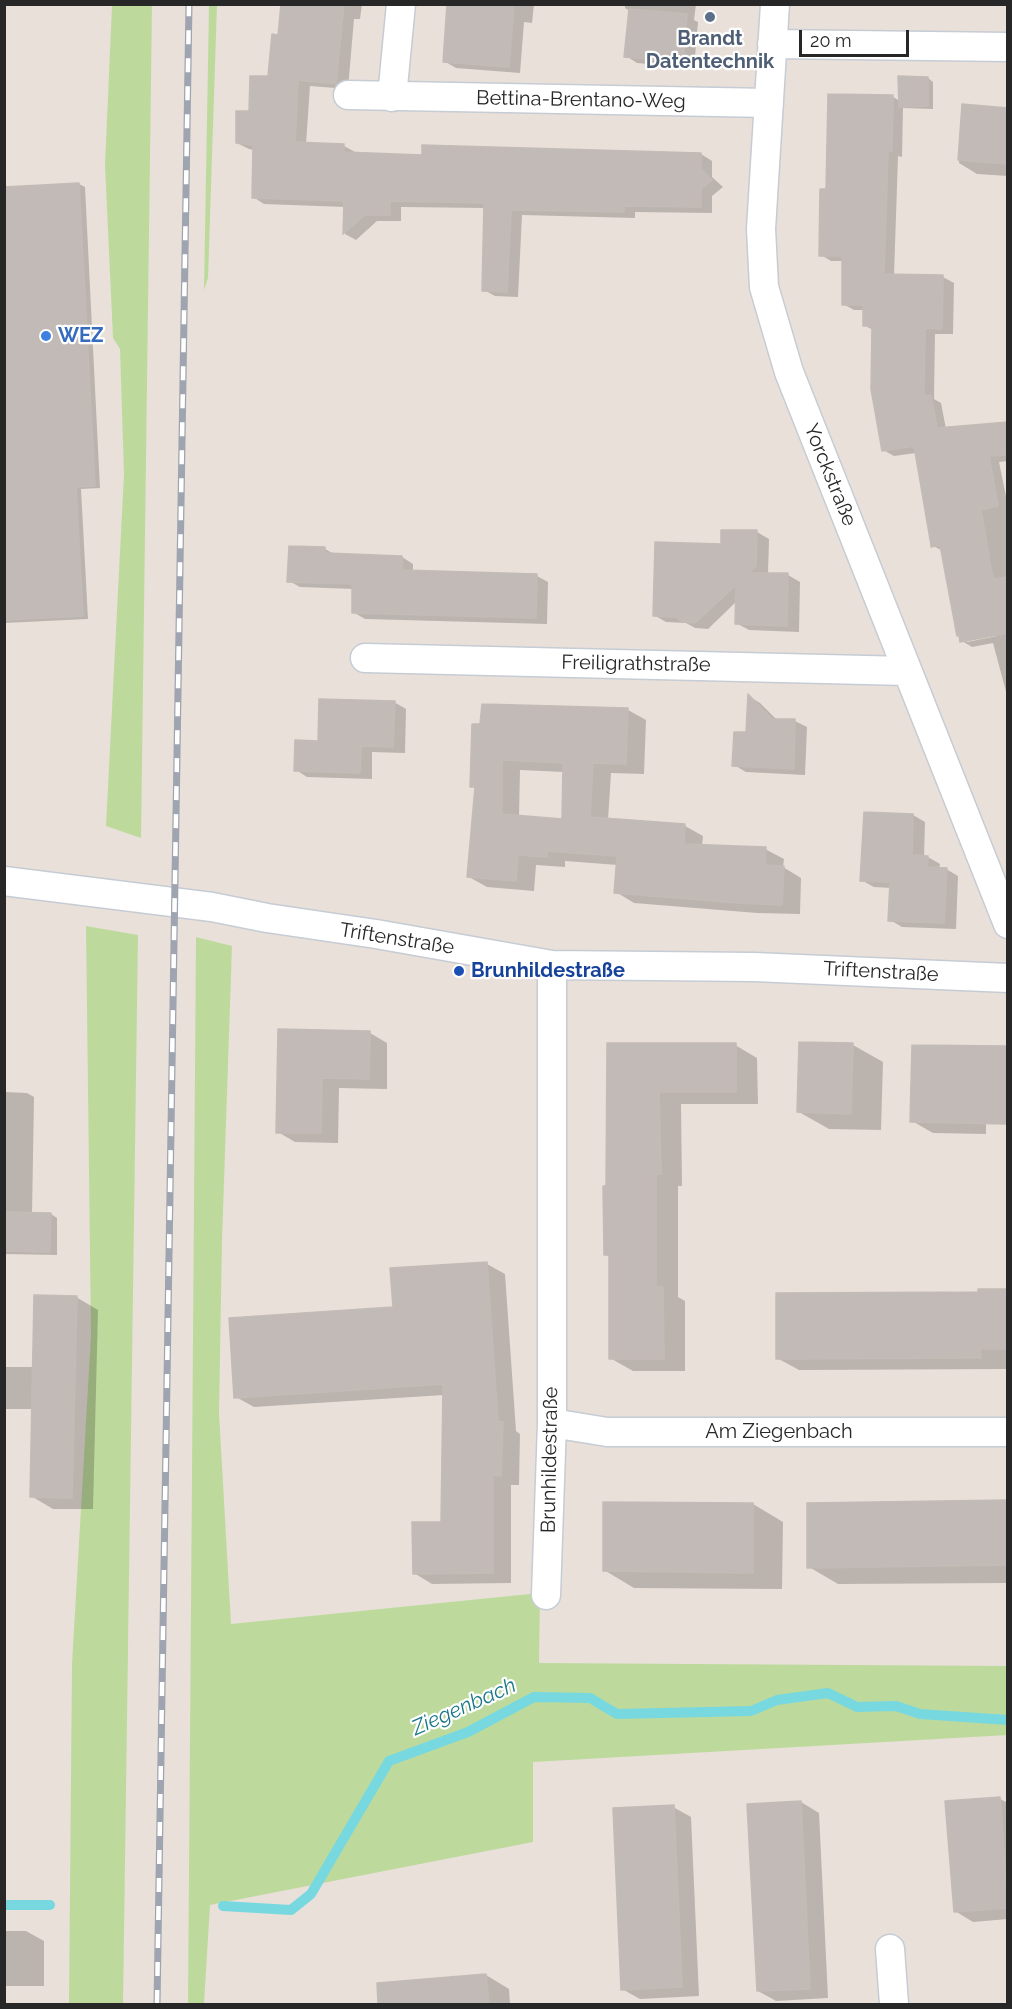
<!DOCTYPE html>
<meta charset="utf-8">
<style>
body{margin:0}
#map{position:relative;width:1012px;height:2009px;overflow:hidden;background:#e9e0da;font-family:Raleway,sans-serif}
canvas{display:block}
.frame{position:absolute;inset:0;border:6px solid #272727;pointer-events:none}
.scale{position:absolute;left:799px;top:30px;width:110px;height:27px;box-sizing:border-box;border:3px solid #272727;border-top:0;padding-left:8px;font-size:18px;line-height:21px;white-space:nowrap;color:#272727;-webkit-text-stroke:4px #fff;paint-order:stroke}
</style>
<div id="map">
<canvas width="1012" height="2009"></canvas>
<div class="frame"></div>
<div class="scale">20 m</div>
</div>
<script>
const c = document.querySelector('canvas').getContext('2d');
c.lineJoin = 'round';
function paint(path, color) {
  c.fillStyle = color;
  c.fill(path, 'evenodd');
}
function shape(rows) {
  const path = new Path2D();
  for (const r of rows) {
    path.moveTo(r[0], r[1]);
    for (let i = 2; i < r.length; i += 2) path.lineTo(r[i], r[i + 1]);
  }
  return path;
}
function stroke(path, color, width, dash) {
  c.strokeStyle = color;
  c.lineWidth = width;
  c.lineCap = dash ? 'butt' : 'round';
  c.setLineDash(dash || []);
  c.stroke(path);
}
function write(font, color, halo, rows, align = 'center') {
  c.font = font + ' Raleway,sans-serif';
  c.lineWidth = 4.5;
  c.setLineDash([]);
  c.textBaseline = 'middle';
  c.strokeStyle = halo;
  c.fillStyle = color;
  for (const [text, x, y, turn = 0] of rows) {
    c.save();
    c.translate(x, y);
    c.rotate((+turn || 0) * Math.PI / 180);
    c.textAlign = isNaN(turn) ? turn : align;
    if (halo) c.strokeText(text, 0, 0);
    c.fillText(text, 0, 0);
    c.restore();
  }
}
paint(shape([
 [112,5,152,5,141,838,106,826,124,474,120,349,113,338,105,165],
 [217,5,208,278,204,290,209,5],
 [86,926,138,935,123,2004,69,2004,72,1664,91,1335],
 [196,937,232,946,222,1241,219,1413,231,1624,540,1593,539,1663,1007,1666,1008,1735,533,1762,533,1842,210,1905,204,2004,188,2004]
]), '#bdda9c');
paint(shape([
 [282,4,362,4,360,19,354,19,348,89,310,86,306,144,344,146,355,152,355,154,423,157,701,154,712,161,712,177,723,187,712,196,712,213,635,212,635,218,522,215,518,297,495,296,484,290,485,208,401,207,401,221,377,221,356,240,345,234,345,207,264,204,253,197,254,150,249,149,237,143,270,78,279,36],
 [449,4,534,4,532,23,524,22,520,73,456,68,444,61],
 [625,4,696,4,694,20,698,22,694,68,637,63,626,56,630,11,625,8],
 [928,78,933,82,933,109,903,108,902,157,898,156,894,276,943,277,954,283,953,334,935,334,934,399,941,403,946,429,1008,424,1008,461,999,462,1008,506,1008,699,993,643,972,647,962,641,943,551,933,546,916,453,894,456,883,450,873,330,864,325,865,310,854,310,843,304,844,261,831,261,821,255,827,190,893,97,900,101],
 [996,633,997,636,967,642,967,639],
 [964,106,1008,109,1008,176,977,174,959,163],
 [79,184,85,187,100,488,81,489,88,619,4,623,4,188],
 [722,531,757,532,769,539,768,574,788,575,800,582,799,632,749,630,736,623,737,601,708,629,695,628,686,623,666,622,654,615,722,545],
 [325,549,336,555,402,557,413,564,413,572,537,576,548,582,547,624,365,619,353,612,354,589,300,587,289,581],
 [750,697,760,703,777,720,795,721,807,727,805,775,746,772,734,765,748,734],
 [394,702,406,709,405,753,372,752,372,779,307,777,296,770,320,743],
 [628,710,646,720,644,774,611,773,608,820,685,826,703,836,702,846,765,849,784,859,783,867,801,878,800,914,757,913,634,903,616,892,618,865,565,861,565,867,536,865,534,891,487,887,469,877,476,788,472,786,474,726],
 [520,770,564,772,563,820,519,817],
 [913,815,925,822,924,857,928,857,940,864,939,869,946,869,958,876,956,929,902,927,890,920,891,888,874,887,861,880],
 [279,1031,370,1033,387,1043,387,1089,339,1088,338,1143,295,1142,278,1132],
 [609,1045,735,1045,757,1058,758,1104,681,1104,682,1186,678,1186,678,1297,685,1301,685,1371,633,1371,610,1358,610,1257,605,1254],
 [853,1045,883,1062,881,1130,829,1129,799,1112],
 [4,1092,27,1093,34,1097,32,1214,51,1214,57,1218,57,1255,4,1254],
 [912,1121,986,1123,986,1134,933,1133],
 [487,1264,505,1274,516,1431,520,1434,519,1485,511,1485,511,1583,432,1584,414,1573,442,1524,444,1395,254,1407,236,1397,395,1308],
 [1008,1290,1008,1369,799,1370,777,1358,980,1293],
 [76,1297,98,1310,93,1509,53,1509,31,1496,33,1409,4,1409,4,1367,34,1367],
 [1008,1502,1008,1583,838,1584,809,1567],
 [753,1504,783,1522,782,1589,634,1588,604,1570],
 [1000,1799,1008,1803,1008,1919,973,1922,955,1911],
 [801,1802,819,1813,828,1998,776,2001,758,1991],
 [673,1807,691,1817,699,1996,640,1999,622,1989],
 [4,1931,26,1931,44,1941,44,1986,4,1986],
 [486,1975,509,1989,510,2004,417,2004,415,1981]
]), '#0003');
stroke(shape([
 [4,1905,50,1905],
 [223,1906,291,1910,311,1894,389,1761,468,1732,534,1697,590,1698,617,1714,751,1711,777,1700,828,1693,857,1707,896,1706,920,1714,1008,1720]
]), '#78d8e0', 10);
const building = shape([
 [281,4,344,4,336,84,298,80,295,142,344,144,344,152,422,155,422,145,701,153,701,169,712,180,701,189,701,207,624,206,624,212,511,210,507,292,482,291,484,203,390,201,390,215,365,215,343,234,344,201,252,198,253,145,236,143,236,111,249,111,250,76,268,76,272,34,278,35,281,4],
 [447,4,514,4,509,67,443,62,447,4],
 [629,9,687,14,683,62,624,57,629,9],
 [898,76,928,77,928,106,899,107,898,76],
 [828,94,893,95,892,151,888,151,884,274,943,275,942,329,925,328,924,396,931,395,937,428,1008,422,1008,455,989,456,998,506,981,510,993,579,1008,577,1008,633,960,642,959,635,957,636,940,545,931,547,931,545,914,446,882,451,871,389,872,326,863,326,863,305,842,305,842,256,819,256,820,189,826,189,828,94],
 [962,104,1008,108,1008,164,958,160,962,104],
 [79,183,95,486,76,487,83,616,4,620,4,187,79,183],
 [721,530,757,530,756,566,749,573,788,573,787,626,735,624,736,585,695,623,682,622,676,617,653,616,655,542,721,544,721,530],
 [289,546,325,547,325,553,402,556,402,570,537,574,536,618,352,613,352,584,287,582,289,546],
 [748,694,772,719,795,719,794,769,732,766,734,732,746,732,748,694],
 [319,699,395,701,393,747,361,746,360,773,294,771,295,740,318,741,319,699],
 [482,704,628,708,626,764,593,763,590,817,685,824,684,844,766,847,765,865,784,866,782,905,738,903,614,893,617,856,547,851,547,857,518,855,516,881,467,877,475,787,470,787,472,724,480,724,482,704],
 [502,760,563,763,562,819,502,814,502,760],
 [864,812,913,814,912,855,928,856,927,867,947,868,944,923,888,921,890,882,860,881,864,812],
 [278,1029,370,1031,369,1079,322,1078,321,1133,276,1133,278,1029],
 [799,1042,853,1043,851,1114,797,1112,799,1042],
 [607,1043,736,1043,736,1092,659,1092,661,1174,656,1174,656,1287,663,1287,664,1359,609,1359,609,1255,604,1255,603,1186,606,1186,607,1043],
 [912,1045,1008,1046,1008,1124,910,1122,912,1045],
 [4,1212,51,1213,50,1252,4,1251,4,1212],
 [487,1262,498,1421,503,1422,501,1476,493,1475,493,1573,413,1574,412,1522,441,1522,443,1384,234,1398,229,1318,393,1307,390,1268,487,1262],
 [978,1289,1008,1289,1008,1349,980,1349,981,1358,776,1359,776,1293,978,1292,978,1289],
 [34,1295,77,1296,72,1498,30,1497,34,1295],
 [1008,1500,1008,1565,807,1568,807,1503,1008,1500],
 [603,1502,753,1503,753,1573,603,1571,603,1502],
 [1000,1797,1008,1908,954,1912,945,1801,1000,1797],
 [801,1801,810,1989,757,1991,747,1804,801,1801],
 [674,1805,682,1987,621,1990,613,1808,674,1805],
 [486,1974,489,2004,378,2004,377,1983,486,1974]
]);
paint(building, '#c1bab7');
stroke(building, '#c3bbb5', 1.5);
const street = shape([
 [775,4,761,229,764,287,789,372,1008,924],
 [772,44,1008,47],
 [348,95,769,103],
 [392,97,401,4],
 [365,658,907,671],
 [4,881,212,907,267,918,376,934,552,965,754,967,1008,978],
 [552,1423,607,1432,1008,1432],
 [546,1595,552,1423,552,965],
 [890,1949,894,2004]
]);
stroke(street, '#c6ccd4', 31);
stroke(street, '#fff', 28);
const rail = shape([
 [157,2004,189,4]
]);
stroke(rail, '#9ea4b0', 7);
stroke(rail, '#fff', 4.5, [14]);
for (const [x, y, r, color] of [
 [710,17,6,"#5c6f8a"],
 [46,336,6,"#3f7fe0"],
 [459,971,6,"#1a4fb4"]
]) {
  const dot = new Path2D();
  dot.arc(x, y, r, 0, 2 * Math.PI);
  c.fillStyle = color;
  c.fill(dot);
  stroke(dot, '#fff', 2);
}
write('bold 20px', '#4e5e75', '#fff', [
 ["Brandt",710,39],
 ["Datentechnik",710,62]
]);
write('20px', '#272727', '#fff', [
 ["Bettina-Brentano-Weg",581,100,1],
 ["Yorckstraße",830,475,68],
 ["Freiligrathstraße",636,664,1],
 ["Triftenstraße",397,939,9],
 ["Triftenstraße",881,972,3],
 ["Am Ziegenbach",779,1432],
 ["Brunhildestraße",550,1460,-89]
]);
write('bold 20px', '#366cbe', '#fff', [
 ["WEZ",58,336]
], 'left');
write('bold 20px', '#164399', '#fff', [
 ["Brunhildestraße",471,971]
], 'left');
write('italic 21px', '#1b7788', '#fff', [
 ["Ziegenbach",464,1707,-24]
]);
</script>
